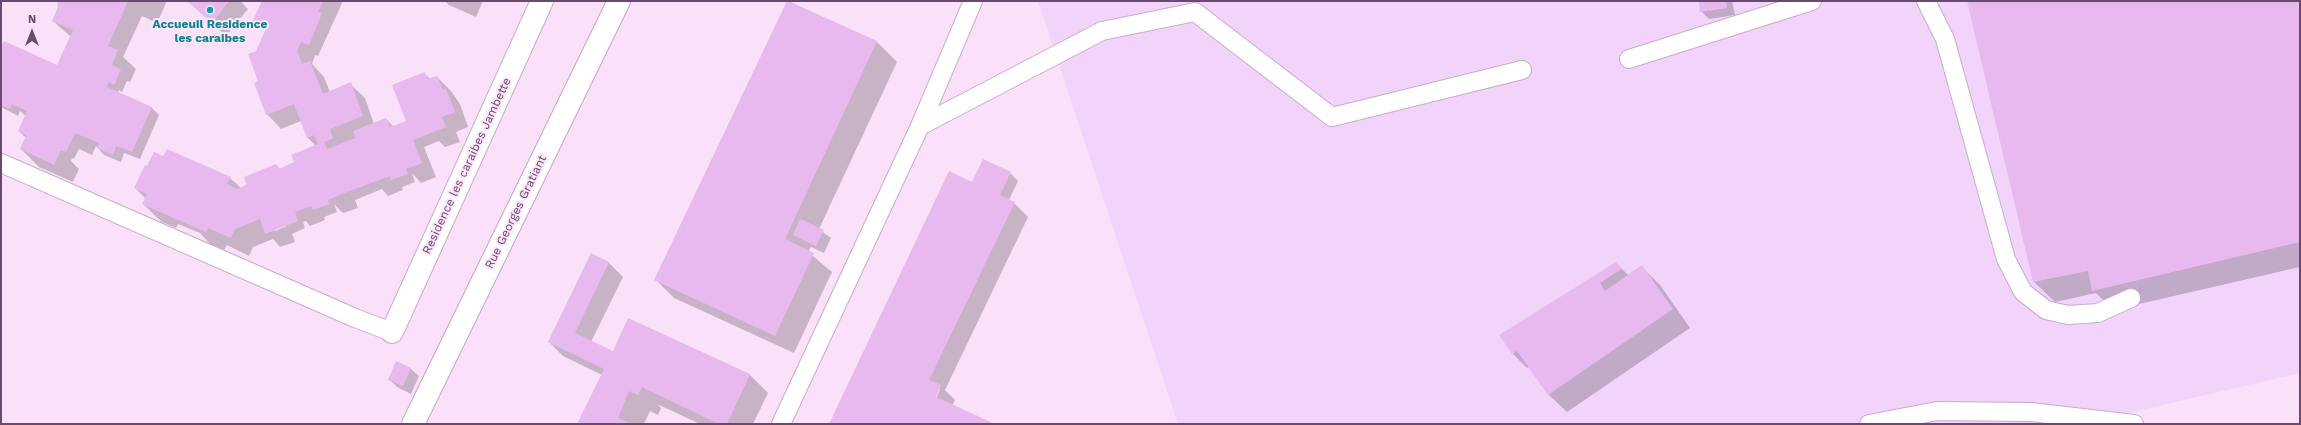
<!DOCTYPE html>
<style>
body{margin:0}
#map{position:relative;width:2301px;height:425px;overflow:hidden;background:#fae0f8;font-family:"Work Sans",sans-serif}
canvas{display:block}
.frame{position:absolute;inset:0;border:2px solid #69496f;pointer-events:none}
.north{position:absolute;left:12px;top:12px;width:40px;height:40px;-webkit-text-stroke:3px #fee6fc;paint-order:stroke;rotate:0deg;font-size:11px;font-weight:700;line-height:16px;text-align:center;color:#69496f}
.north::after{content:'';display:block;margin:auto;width:14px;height:18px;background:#69496f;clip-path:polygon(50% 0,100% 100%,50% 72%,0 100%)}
</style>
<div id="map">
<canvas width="2301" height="425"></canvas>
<div class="frame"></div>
<div class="north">N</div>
</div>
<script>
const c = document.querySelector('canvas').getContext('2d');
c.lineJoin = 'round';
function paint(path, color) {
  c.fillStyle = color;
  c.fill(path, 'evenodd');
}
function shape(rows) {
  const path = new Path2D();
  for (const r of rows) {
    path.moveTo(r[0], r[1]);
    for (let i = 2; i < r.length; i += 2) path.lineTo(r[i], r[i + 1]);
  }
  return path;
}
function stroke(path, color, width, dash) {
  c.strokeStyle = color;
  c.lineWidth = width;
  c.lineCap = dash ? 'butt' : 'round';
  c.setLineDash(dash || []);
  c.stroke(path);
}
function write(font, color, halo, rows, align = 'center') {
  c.font = font + ' "Work Sans",sans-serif';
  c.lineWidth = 4;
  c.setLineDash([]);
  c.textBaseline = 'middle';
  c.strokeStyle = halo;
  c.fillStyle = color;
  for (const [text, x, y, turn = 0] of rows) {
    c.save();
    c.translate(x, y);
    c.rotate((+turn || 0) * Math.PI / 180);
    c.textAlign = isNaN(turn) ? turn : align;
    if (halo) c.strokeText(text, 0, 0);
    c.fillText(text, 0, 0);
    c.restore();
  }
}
paint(shape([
 [1038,1,2300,1,2300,373,2081,424,1178,424]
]), '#f2d4fa');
paint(shape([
 [60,1,167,1,157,23,142,16,123,57,136,69,130,82,127,81,122,92,119,90,118,93,151,107,159,115,140,159,124,153,121,162,104,155,96,146,92,155,79,149,74,159,72,158,71,161,79,169,73,182,39,167,21,149,26,138,19,131,26,116,20,111,18,116,1,107,1,50,58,67,71,37,53,21],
 [188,1,243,1,242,3,248,9,226,36],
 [263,1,343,1,318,56,315,55,312,64,324,77,330,92,350,84,365,98,374,124,386,119,394,127,407,122,424,73,430,79,437,77,451,91,460,104,468,127,456,132,460,142,445,147,439,141,424,147,436,177,421,183,412,173,415,182,402,187,403,190,388,196,382,189,355,200,358,208,343,213,334,204,337,212,324,217,325,220,310,226,306,221,303,222,305,228,292,234,295,242,280,247,273,239,253,247,249,256,227,245,224,250,210,244,200,233,178,224,176,228,162,222,143,204,146,199,135,188,230,178,241,188,276,165,280,169,296,163,316,146,307,137,301,121,281,129,267,114,260,82,257,52,266,31,254,20],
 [286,225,287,226,275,231,275,229],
 [445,1,481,1,482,3,476,17,449,5],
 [788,1,876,41,897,62,819,229,831,238,824,253,811,247,808,252,832,272,794,353,674,298,656,280],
 [1700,1,1732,1,1735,15,1709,19,1701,11],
 [1968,1,2300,1,2300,267,2113,310,2096,293,2055,302,2034,282],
 [1010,173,1018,181,1009,200,1014,203,1028,217,945,390,955,400,952,406,993,424,830,424,977,185],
 [939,388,940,389,935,402,933,401],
 [592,254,609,263,623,277,591,342,613,352,628,319,750,375,768,393,753,424,700,424,657,404,661,408,658,415,650,411,644,424,578,424,602,375,563,356,549,342],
 [1616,263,1628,275,1641,266,1660,285,1690,328,1567,412,1548,394,1529,367,1527,368,1513,354,1501,335],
 [397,362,411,369,419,376,411,394,397,387,389,379]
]), '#0003');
paint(shape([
 [58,1,128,1,108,46,118,50,112,65,121,69,114,85,109,82,107,87,152,107,132,152,116,146,113,155,97,148,99,143,75,133,66,152,61,150,54,165,20,149,26,135,18,131,27,111,12,104,10,109,1,105,1,48,4,41,57,65,73,30,52,21,59,6,57,5],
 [187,1,229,1,212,23],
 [262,1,323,1,318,12,322,13,309,45,301,42,297,51,302,64,310,61,323,94,351,82,363,116,330,129,333,138,324,142,327,149,356,138,353,131,386,118,390,127,406,121,392,85,425,72,427,79,437,76,443,90,446,89,455,112,442,117,446,127,413,140,422,163,406,169,408,174,391,180,390,176,344,193,328,200,330,204,313,210,311,206,295,212,298,221,265,234,260,219,235,229,231,238,208,228,206,232,142,204,147,194,134,188,145,165,147,166,154,152,163,156,167,149,231,177,227,184,237,189,247,185,244,177,276,164,279,169,294,162,291,155,318,144,314,135,307,138,294,104,266,115,254,83,258,81,248,54,256,51,267,26,253,20],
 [787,1,877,41,785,239,814,253,775,336,654,280],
 [1699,1,1726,1,1727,8,1700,12],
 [1967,1,2300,1,2300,242,2092,291,2088,271,2033,282],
 [983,159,1011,172,1000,195,1015,202,929,380,941,385,936,397,995,424,829,424,949,171,972,182],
 [800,219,824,230,816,246,793,235],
 [591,253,609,262,575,333,613,351,628,318,750,374,727,424,719,424,642,387,638,395,629,391,618,418,632,424,577,424,604,369,548,342],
 [1616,262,1621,269,1600,283,1605,291,1642,265,1673,309,1548,395,1517,351,1512,354,1499,335],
 [396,361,411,368,403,386,388,380]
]), '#e8b9ee');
const service = shape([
 [1926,1,1945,39,2006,259,2023,292,2046,310,2068,315,2098,313,2131,298],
 [1629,59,1812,1],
 [920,126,1102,31,1195,12,1332,117,1522,70],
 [1,163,355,318,392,332],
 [781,424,920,126,973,1],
 [1869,424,1937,411,2031,412,2134,424]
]);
const minor = shape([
 [392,332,542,1]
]);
const secondary = shape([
 [413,424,619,1]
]);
stroke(service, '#caabcc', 20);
stroke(minor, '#caabcc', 24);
stroke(secondary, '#c7a3ca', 24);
stroke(service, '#fff', 18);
stroke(minor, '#fff', 22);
stroke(secondary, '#fff', 22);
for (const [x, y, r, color] of [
 [210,10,4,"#0f9aa8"]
]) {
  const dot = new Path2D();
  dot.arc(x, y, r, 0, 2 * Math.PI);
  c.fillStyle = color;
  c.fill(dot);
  stroke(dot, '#fee6fc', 1.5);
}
write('bold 12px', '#0d838f', '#fee6fc', [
 ["Accueuil Residence",210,24],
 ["les caraibes",210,38]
]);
write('12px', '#69496f', '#fee6fc', [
 ["Residence les caraibes Jambette",467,166,-65],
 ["Rue Georges Gratiant",516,212,-64]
]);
</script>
